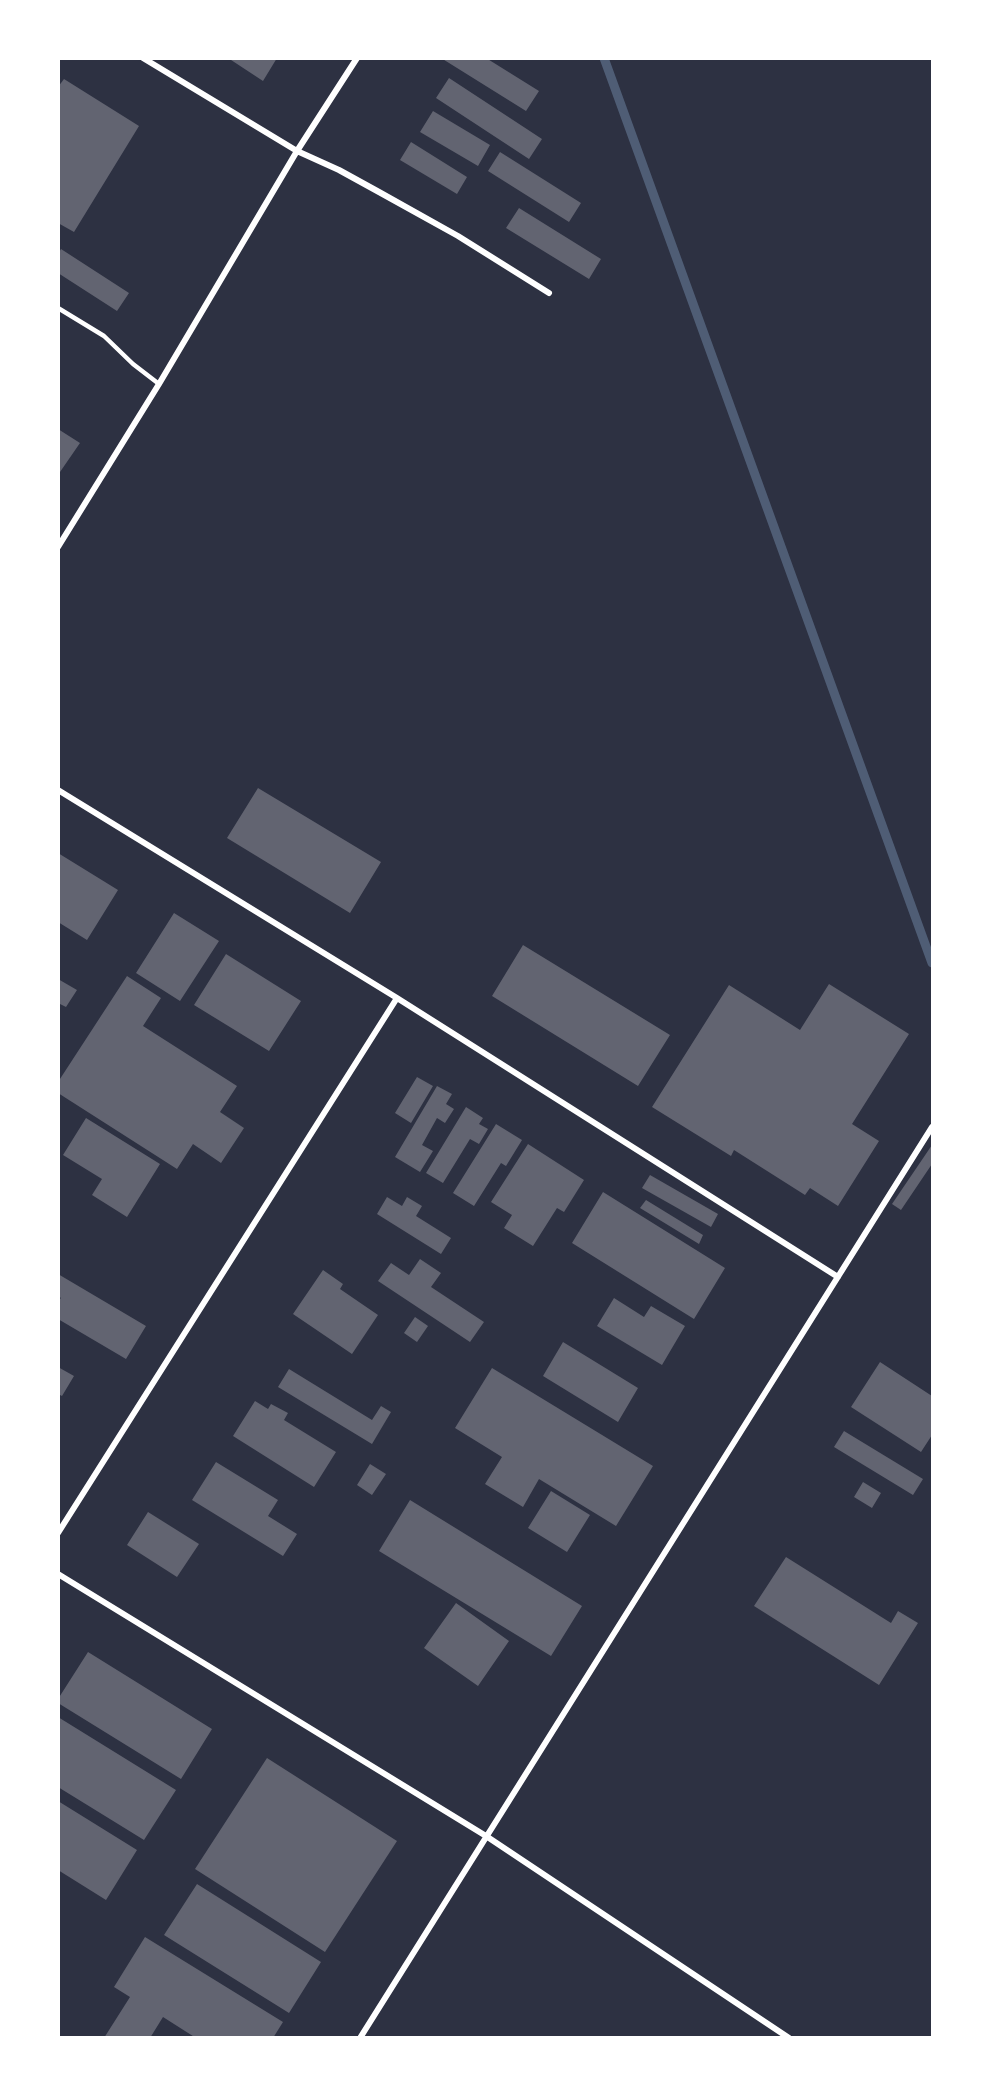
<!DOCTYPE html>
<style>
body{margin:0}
#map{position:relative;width:991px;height:2096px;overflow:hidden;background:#2d3142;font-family:Arial,sans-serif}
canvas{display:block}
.frame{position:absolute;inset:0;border:60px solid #fff;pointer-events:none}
</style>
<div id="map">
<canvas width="991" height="2096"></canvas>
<div class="frame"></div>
</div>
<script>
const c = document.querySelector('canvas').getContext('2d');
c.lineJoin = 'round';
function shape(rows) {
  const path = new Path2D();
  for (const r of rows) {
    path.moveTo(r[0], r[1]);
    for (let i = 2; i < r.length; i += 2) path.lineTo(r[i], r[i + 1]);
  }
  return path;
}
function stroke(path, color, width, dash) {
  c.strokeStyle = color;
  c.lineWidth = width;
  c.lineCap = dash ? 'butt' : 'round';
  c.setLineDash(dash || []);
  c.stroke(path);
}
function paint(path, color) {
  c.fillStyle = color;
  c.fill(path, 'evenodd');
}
stroke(shape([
 [604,58,932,963]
]), '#4f5d75', 9);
paint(shape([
 [228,58,277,58,263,81],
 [441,58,486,58,539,91,526,111],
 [449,78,542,139,529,159,436,98],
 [64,79,139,126,74,232,58,223,58,87],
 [433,111,490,145,478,166,420,132],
 [411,142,467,177,457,194,400,160],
 [500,152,581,203,569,222,488,171],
 [519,208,601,259,589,279,506,228],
 [61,249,129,293,117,311,58,273,58,254],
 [58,429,80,443,60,472,58,471],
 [258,788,381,862,350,913,227,838],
 [58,853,118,890,87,940,58,922],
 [174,913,219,941,180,1001,136,973],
 [523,945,670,1035,638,1086,492,996],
 [226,954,301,1001,269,1051,194,1005],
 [127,976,161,998,143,1026,237,1086,220,1112,244,1128,221,1163,193,1144,177,1169,58,1093,58,1082],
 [58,979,77,990,66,1007,58,1003],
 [829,984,909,1034,852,1124,879,1141,838,1206,810,1188,805,1195,734,1150,731,1156,652,1107,729,985,800,1030],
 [417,1077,433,1086,411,1123,395,1113],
 [437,1086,452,1094,446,1104,454,1109,445,1123,437,1118,422,1145,433,1151,420,1172,395,1157],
 [466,1107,483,1118,479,1124,488,1129,479,1144,470,1139,443,1183,426,1173],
 [86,1118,160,1164,127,1217,92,1195,102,1179,63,1155],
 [496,1124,522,1140,506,1166,501,1163,474,1206,453,1193],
 [528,1144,584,1180,564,1212,557,1208,533,1246,504,1228,512,1215,491,1202],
 [932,1145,932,1164,901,1210,892,1204],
 [650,1175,718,1214,711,1227,642,1188],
 [603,1192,725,1268,694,1319,572,1243],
 [387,1197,402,1206,407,1197,422,1206,416,1216,451,1238,441,1254,377,1214],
 [646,1200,703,1235,699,1244,640,1208],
 [420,1259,441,1273,431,1287,484,1322,470,1342,378,1281,391,1263,409,1275],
 [323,1270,343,1284,340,1289,378,1315,352,1354,293,1314],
 [58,1274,146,1326,126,1359,58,1319,58,1301,61,1298,58,1296],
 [614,1298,644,1317,651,1306,685,1326,662,1365,597,1326],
 [415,1317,428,1326,417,1342,404,1333],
 [563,1342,638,1388,618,1422,543,1376],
 [880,1362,932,1396,932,1435,921,1452,851,1407],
 [58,1367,74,1376,62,1396,58,1394],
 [492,1368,653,1466,616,1526,539,1479,523,1507,485,1484,502,1457,455,1428],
 [289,1369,372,1420,381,1406,391,1412,372,1444,278,1387],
 [255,1401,268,1409,271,1404,288,1413,284,1420,336,1452,314,1487,233,1436],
 [844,1431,923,1479,913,1495,834,1447],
 [216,1462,278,1500,268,1516,297,1534,283,1556,192,1500],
 [370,1464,386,1474,372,1495,357,1485],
 [863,1482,881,1493,872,1508,854,1497],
 [551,1491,590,1515,567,1552,528,1528],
 [410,1500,582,1606,551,1656,379,1551],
 [148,1512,199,1544,177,1577,127,1545],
 [786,1557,891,1623,898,1611,918,1623,879,1685,754,1606],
 [456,1603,509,1641,478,1686,424,1648],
 [88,1652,212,1729,181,1779,58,1703,58,1699],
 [58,1717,176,1790,144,1840,58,1787],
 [267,1758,397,1841,325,1952,195,1869],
 [58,1801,137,1850,106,1900,58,1870],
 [197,1884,321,1962,289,2013,164,1935],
 [145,1937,283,2022,273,2038,196,2038,163,2017,150,2038,104,2038,130,1997,114,1987]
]), '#626471');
stroke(shape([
 [58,308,104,336,133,364,159,384]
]), '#fff', 4.5);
stroke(shape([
 [143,58,297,151,339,170,379,192,458,236,549,293],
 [58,547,159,384,297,151,357,58],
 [58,790,397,998,838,1277],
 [58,1533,397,998],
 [58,1574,486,1836,789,2038],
 [360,2038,932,1127]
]), '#fff', 6);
</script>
